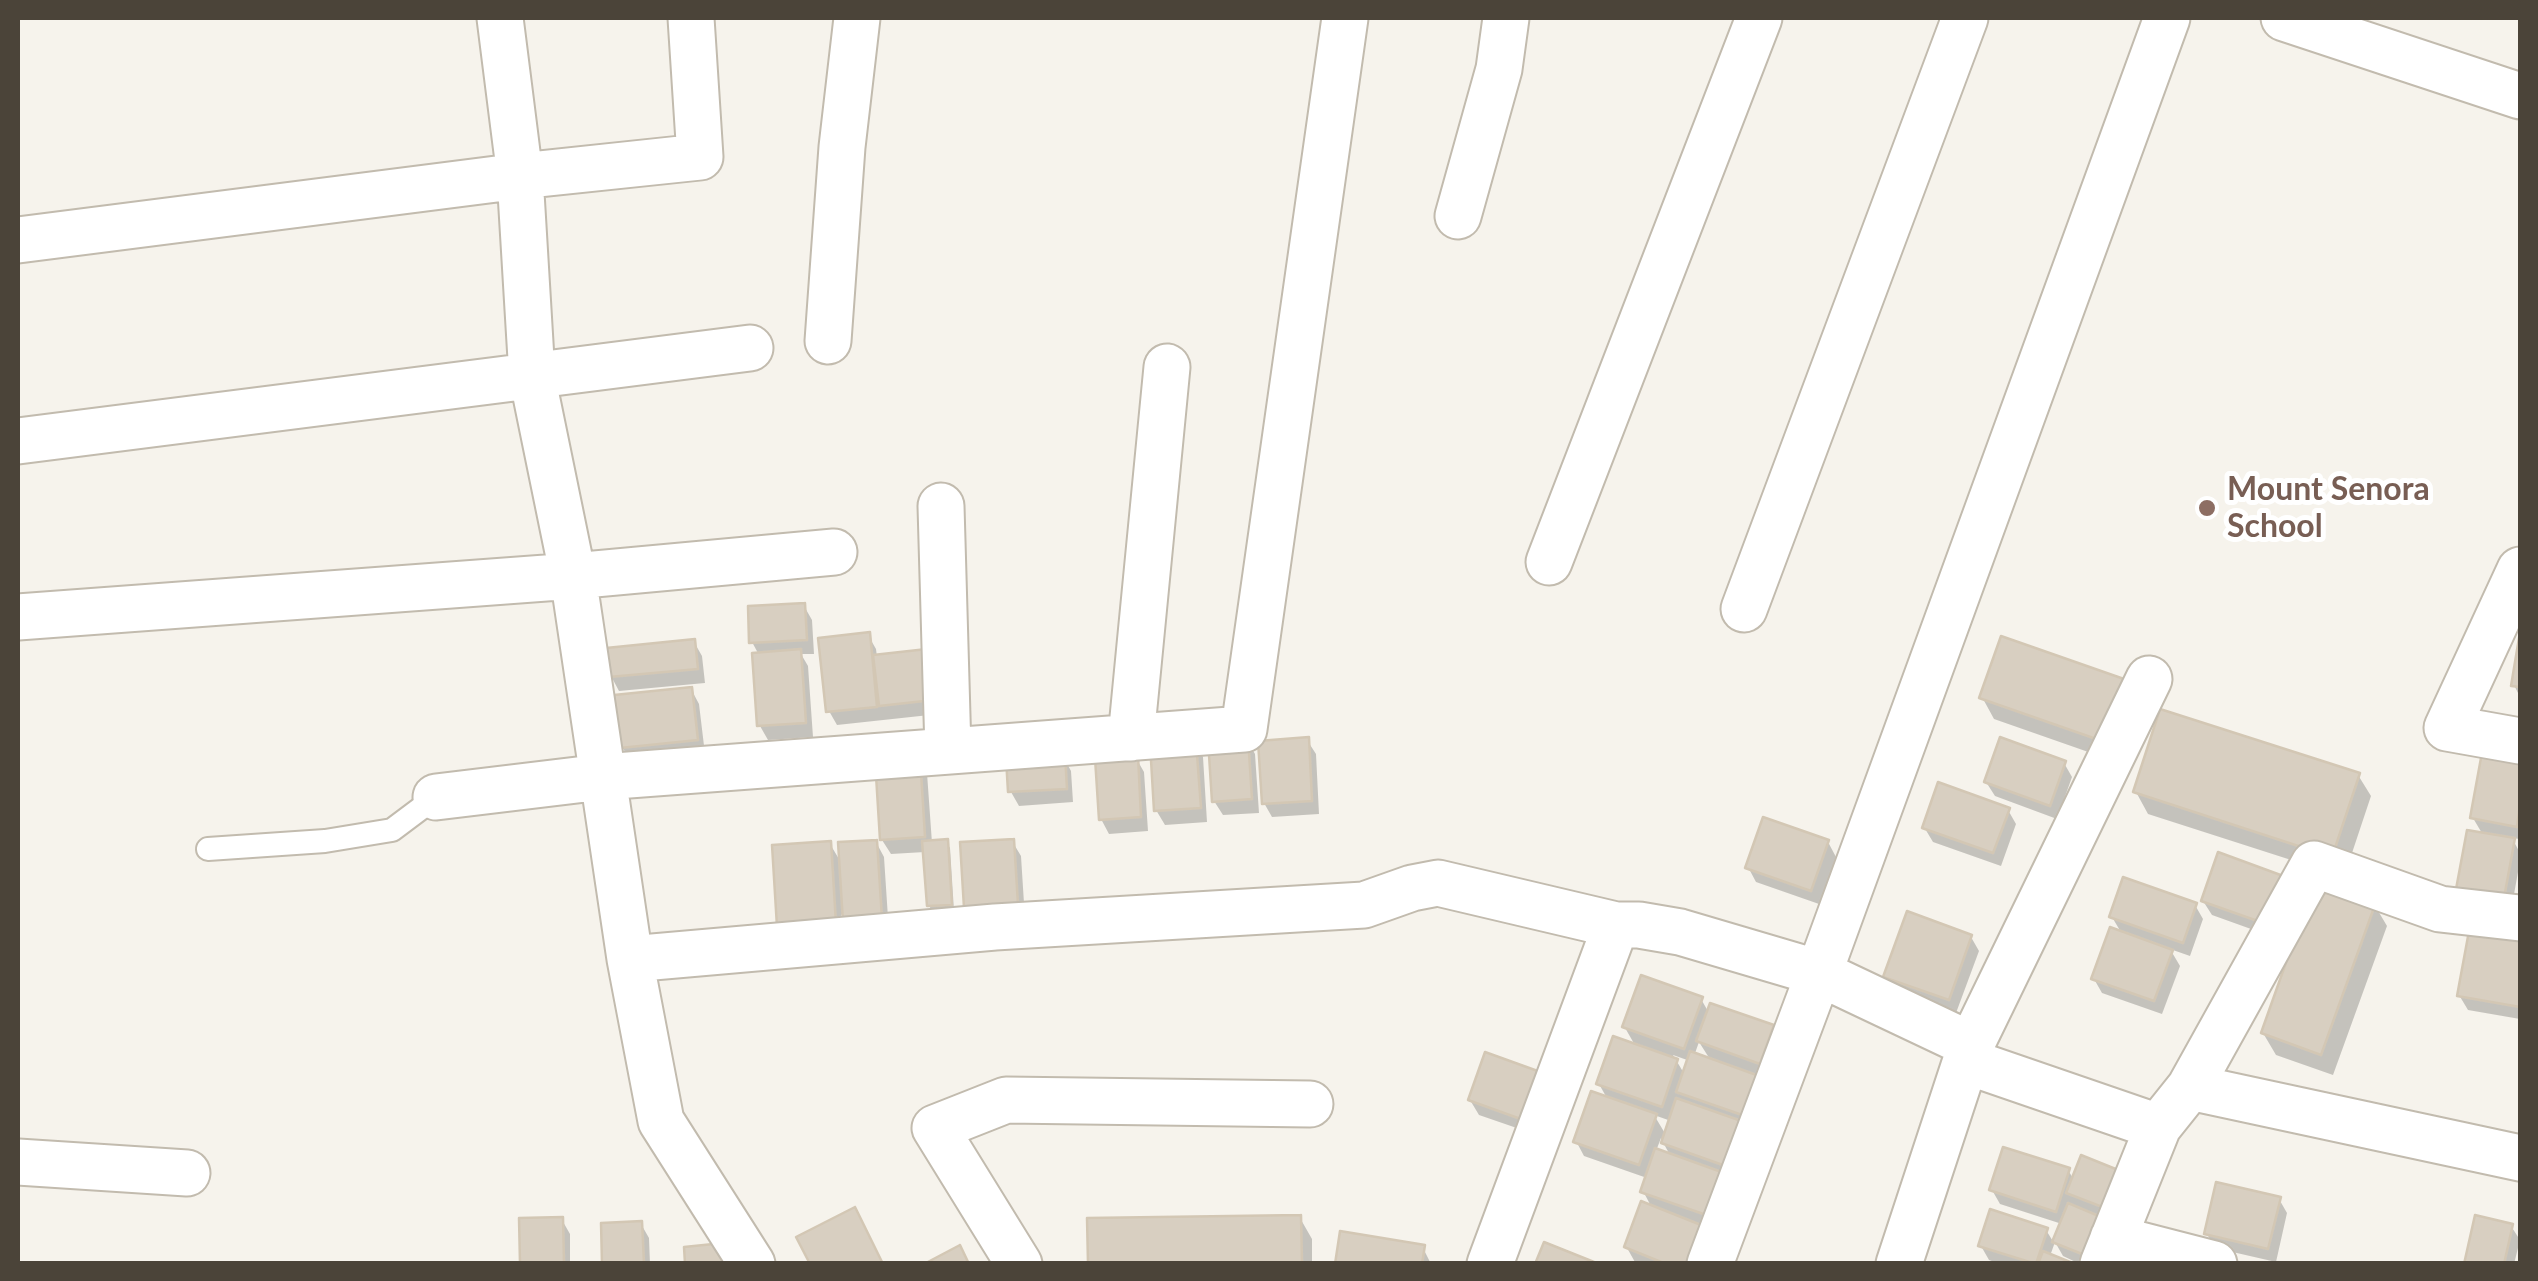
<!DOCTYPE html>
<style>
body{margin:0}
#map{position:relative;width:2538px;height:1281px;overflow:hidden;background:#f6f3ec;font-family:Lato,sans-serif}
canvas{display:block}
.frame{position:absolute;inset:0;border:20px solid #4b4439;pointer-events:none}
</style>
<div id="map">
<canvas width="2538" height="1281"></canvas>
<div class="frame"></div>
</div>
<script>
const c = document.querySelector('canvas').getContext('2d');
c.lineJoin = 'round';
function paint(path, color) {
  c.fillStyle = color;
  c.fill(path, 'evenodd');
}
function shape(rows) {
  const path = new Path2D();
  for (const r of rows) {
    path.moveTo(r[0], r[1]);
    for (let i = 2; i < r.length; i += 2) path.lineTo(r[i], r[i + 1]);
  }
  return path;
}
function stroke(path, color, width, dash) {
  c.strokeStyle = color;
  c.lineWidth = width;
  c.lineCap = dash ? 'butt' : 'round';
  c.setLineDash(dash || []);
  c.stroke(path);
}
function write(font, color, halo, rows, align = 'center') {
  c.font = font + ' Lato,sans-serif';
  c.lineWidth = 10;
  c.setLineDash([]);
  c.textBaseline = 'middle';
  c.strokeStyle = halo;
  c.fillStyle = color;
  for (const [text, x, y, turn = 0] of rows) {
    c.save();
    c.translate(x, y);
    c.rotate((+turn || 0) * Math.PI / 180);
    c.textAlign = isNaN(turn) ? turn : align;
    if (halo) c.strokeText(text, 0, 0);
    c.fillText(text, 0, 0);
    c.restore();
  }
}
paint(shape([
 [804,606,812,620,814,654,801,654,808,666,813,737,768,740,760,726,759,655,752,642],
 [868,635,876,649,877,657,948,713,837,725,829,711],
 [694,642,702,656,705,683,619,691,611,676],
 [2520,646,2520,697,2514,685],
 [2123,681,2114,761,1994,719,1982,697],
 [691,689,699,704,705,754,631,761,622,747],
 [1247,740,1255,754,1259,813,1223,815,1214,801],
 [1307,740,1316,754,1319,814,1272,817,1264,803],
 [1195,743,1203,757,1207,822,1165,825,1156,810],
 [1063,756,1071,771,1073,802,1019,806,1011,792],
 [2520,757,2520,839,2512,838,2520,853,2520,861,2509,922,2483,835,2473,818],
 [1136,758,1144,772,1148,831,1109,834,1101,819],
 [878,761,927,773,932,843,946,842,950,848,954,911,933,912,929,906,925,852,891,854,882,840],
 [2064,763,2072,777,2057,819,1995,796,1986,782],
 [2358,775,2371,796,2344,877,2148,814,2136,792],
 [2008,810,2016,824,2001,866,1933,842,1924,827],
 [1012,841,1021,856,1025,919,975,922],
 [876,842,884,857,889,933,853,935,841,914,843,938,788,941,830,844,842,864],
 [1828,842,1836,857,1819,904,1756,882,1748,867],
 [2219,856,2276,938,2212,915,2203,901],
 [2374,904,2387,926,2333,1075,2276,1055,2263,1033],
 [2195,905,2203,919,2190,956,2170,949,2180,966,2162,1014,2102,993,2094,979,2122,934,2112,917],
 [2471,934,2520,943,2520,1019,2468,1010,2459,995],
 [1971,937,1979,951,1956,1013,1894,991,1886,977],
 [1701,999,1709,1013,1772,1027,1780,1042,1720,1230,1701,1223,1712,1243,1704,1264,1636,1264,1626,1246,1652,1208,1643,1191,1647,1178,1584,1156,1576,1141,1608,1100,1599,1084,1636,1047,1624,1026],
 [1699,1042,1706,1053,1711,1061,1694,1056],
 [1673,1055,1690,1061,1685,1075],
 [1654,1115,1671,1121,1666,1135],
 [1661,1138,1665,1146,1671,1157,1656,1151],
 [1544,1077,1537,1135,1479,1115,1470,1100],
 [2068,1170,2074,1180,2126,1226,2109,1264,2080,1264,2063,1256,2055,1242,2050,1256,2068,1264,2000,1264,1989,1260,1981,1246,2046,1230,2054,1243,2062,1224,2000,1204,1992,1190],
 [2279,1199,2287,1213,2276,1262,2215,1248,2207,1234],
 [1300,1218,1312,1239,1312,1264,1090,1264],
 [562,1220,570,1234,570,1264,522,1264],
 [641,1224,649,1238,650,1264,605,1264],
 [2511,1226,2520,1240,2514,1264,2466,1264],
 [1423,1248,1431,1264,1337,1264]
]), '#0003');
const building = shape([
 [805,603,807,640,749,643,748,606,805,603],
 [870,632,877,707,826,712,818,638,870,632],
 [2520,632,2520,687,2511,686,2520,632],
 [2001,636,2124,679,2102,741,1979,698,2001,636],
 [695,639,698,669,609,677,606,648,695,639],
 [936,648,942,699,879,706,873,655,936,648],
 [801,649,806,723,757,726,752,653,801,649],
 [692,687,698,740,620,748,614,695,692,687],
 [2160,709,2360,773,2332,857,2133,792,2160,709],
 [1248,737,1252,799,1212,802,1208,739,1248,737],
 [1309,737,1312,801,1262,804,1258,741,1309,737],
 [2000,737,2066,761,2050,806,1984,782,2000,737],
 [1196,741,1201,808,1154,811,1150,743,1196,741],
 [2483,747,2520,754,2520,805,2517,827,2470,818,2483,747],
 [1065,754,1067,789,1008,792,1006,758,1065,754],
 [1138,755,1141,817,1099,820,1095,758,1138,755],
 [920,756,925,837,880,840,875,759,920,756],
 [1938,782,2010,808,1993,853,1922,828,1938,782],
 [1763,817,1829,840,1811,891,1745,868,1763,817],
 [2467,830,2515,838,2502,909,2454,900,2467,830],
 [948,839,952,905,927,906,922,841,948,839],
 [1014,839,1018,905,964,908,960,842,1014,839],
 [877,840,882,919,843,922,838,842,877,840],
 [831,841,836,924,777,927,772,845,831,841],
 [2218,852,2286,877,2269,925,2201,901,2218,852],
 [2123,877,2197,903,2183,943,2109,917,2123,877],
 [2315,881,2376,902,2321,1055,2261,1033,2315,881],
 [1907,911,1972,935,1949,1000,1883,977,1907,911],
 [2110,927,2173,950,2154,1001,2091,979,2110,927],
 [2469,931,2520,941,2520,1007,2457,996,2469,931],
 [1641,975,1703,997,1684,1049,1622,1027,1641,975],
 [1710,1003,1774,1025,1760,1064,1696,1041,1710,1003],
 [1613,1036,1678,1059,1662,1107,1596,1084,1613,1036],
 [1690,1051,1762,1077,1748,1117,1676,1092,1690,1051],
 [1485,1052,1546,1074,1529,1122,1468,1100,1485,1052],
 [1591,1091,1657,1114,1639,1165,1573,1142,1591,1091],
 [1676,1098,1750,1124,1734,1169,1661,1143,1676,1098],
 [2003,1147,2070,1168,2056,1212,1989,1190,2003,1147],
 [1655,1148,1727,1174,1712,1217,1640,1192,1655,1148],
 [2081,1155,2133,1176,2118,1213,2066,1193,2081,1155],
 [2216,1182,2281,1197,2268,1249,2204,1234,2216,1182],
 [1641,1201,1706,1227,1691,1264,1666,1264,1624,1247,1641,1201],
 [2068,1203,2113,1222,2097,1260,2052,1242,2068,1203],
 [855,1207,883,1264,810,1264,796,1237,855,1207],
 [1990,1209,2048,1228,2036,1264,1978,1246,1990,1209],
 [1301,1215,1302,1264,1088,1264,1087,1218,1301,1215],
 [2475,1215,2513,1224,2504,1264,2464,1264,2475,1215],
 [563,1217,564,1264,520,1264,519,1218,563,1217],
 [642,1221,644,1264,602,1264,601,1223,642,1221],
 [1340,1231,1425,1245,1422,1264,1335,1264,1340,1231],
 [733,1242,735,1264,685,1264,684,1247,733,1242],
 [1544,1242,1594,1262,1535,1264,1544,1242],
 [960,1245,969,1264,924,1264,960,1245],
 [2043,1251,2075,1264,2038,1264,2043,1251]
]);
paint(building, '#d8cfc1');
stroke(building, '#d3c7b4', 2.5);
const service = shape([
 [208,849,325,841,392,830,436,797]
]);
const minor = shape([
 [500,18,520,176,532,376,573,576,630,959,661,1121,752,1264],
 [2284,18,2520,96],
 [1458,216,1499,69,1506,18],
 [18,240,520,176,700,157,691,18],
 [828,341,842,147,857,18],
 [18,441,750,348],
 [941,506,948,751],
 [1549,562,1759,18],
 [2520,570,2447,728,2520,741],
 [1744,609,1965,18],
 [18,617,573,576,834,552],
 [1131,738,1167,367],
 [436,797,602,777,1244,729,1345,18],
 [630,959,995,927,1364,905,1412,888,1438,883,1616,925,1639,925,1680,932,1819,973,1971,1045,2149,679],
 [1966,1061,2158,1127,2190,1087,2520,1158],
 [2190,1087,2314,864,2440,909,2520,918],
 [18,1162,187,1173],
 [2113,1238,2214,1264],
 [1019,1264,935,1128,1006,1100,1310,1104],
 [1490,1264,1616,925],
 [1710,1264,1819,973,2167,18],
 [1899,1264,1971,1045],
 [2103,1264,2158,1127]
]);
stroke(service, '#c2bbae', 26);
stroke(minor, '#c2bbae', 49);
stroke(service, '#fff', 22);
stroke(minor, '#fff', 45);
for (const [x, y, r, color] of [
 [2207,508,10,"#8d6e63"]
]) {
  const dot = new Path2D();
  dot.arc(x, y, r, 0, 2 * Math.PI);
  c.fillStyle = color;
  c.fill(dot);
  stroke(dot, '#fff', 4);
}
write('bold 32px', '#785e54', '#fff', [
 ["Mount Senora",2227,490],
 ["School",2227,527]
], 'left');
</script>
